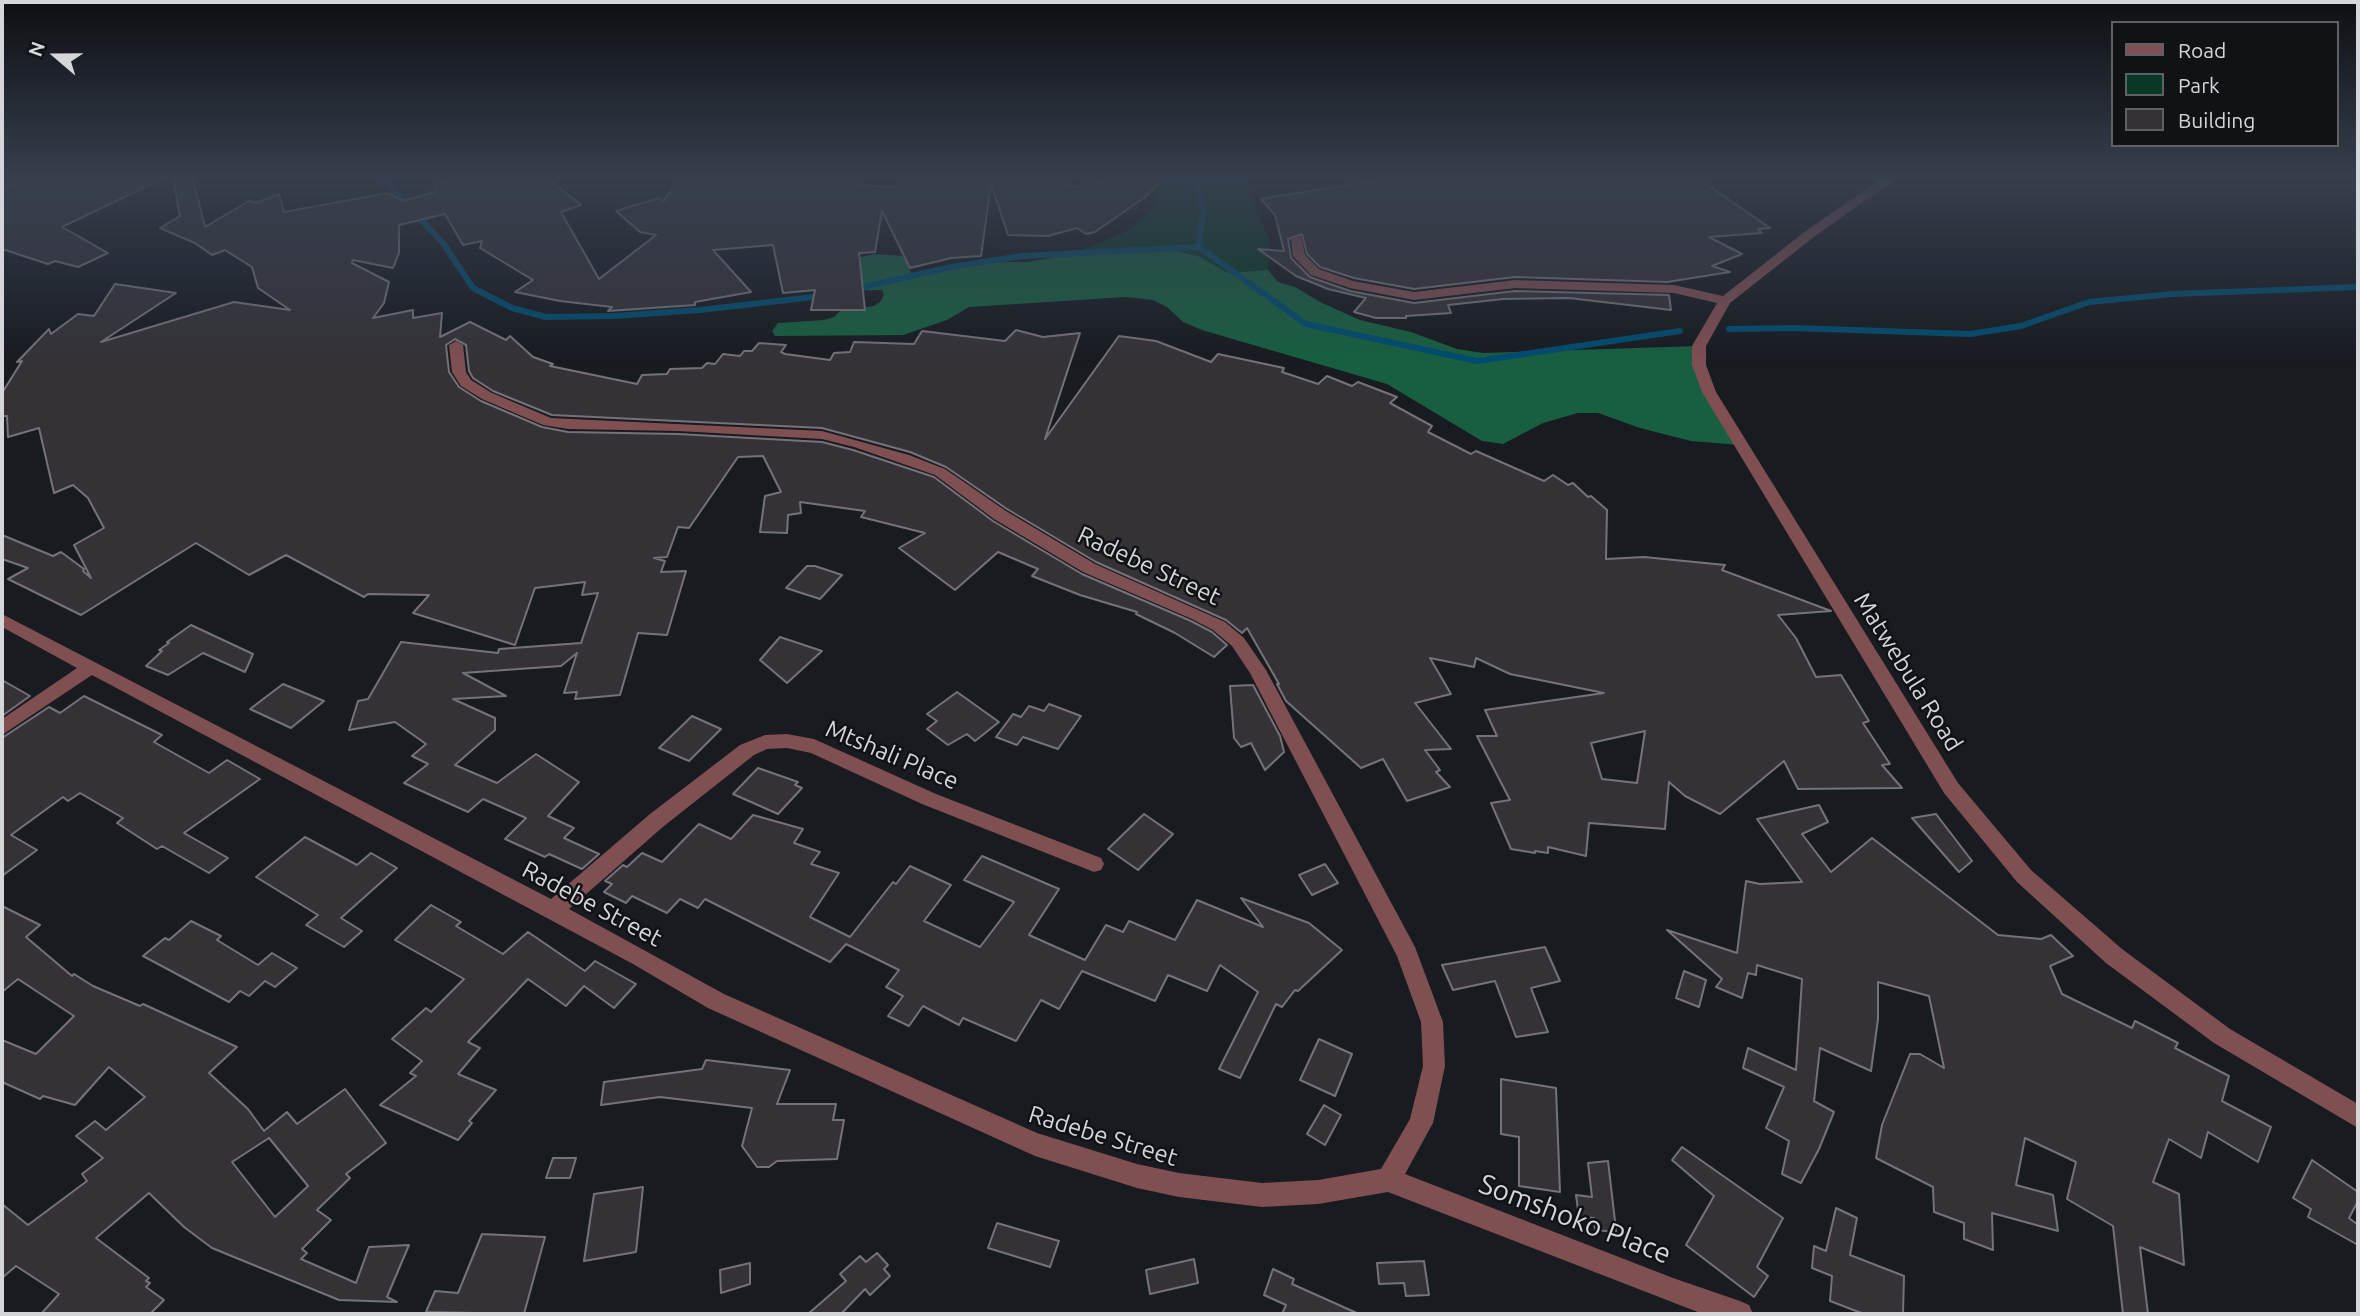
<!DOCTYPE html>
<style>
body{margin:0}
#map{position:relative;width:2360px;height:1316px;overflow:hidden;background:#181b20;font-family:Ubuntu,sans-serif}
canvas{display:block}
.frame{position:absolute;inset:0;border:4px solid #d4d6d9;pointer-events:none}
.legend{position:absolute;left:2111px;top:21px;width:228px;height:126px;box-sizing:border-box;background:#101216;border:2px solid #5e6064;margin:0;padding:9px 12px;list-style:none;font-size:21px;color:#d4d6d9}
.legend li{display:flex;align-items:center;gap:14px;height:35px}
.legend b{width:35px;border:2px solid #5e6064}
.north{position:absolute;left:21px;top:21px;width:70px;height:70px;-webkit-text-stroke:5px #101216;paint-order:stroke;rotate:290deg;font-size:19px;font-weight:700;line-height:28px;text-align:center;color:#d4d6d9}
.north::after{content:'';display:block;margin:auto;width:24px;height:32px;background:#d4d6d9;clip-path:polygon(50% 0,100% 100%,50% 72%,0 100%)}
</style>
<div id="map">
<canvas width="2360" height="1316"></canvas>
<div class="frame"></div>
<ul class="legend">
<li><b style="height:9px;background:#804f52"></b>Road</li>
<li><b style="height:19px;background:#073a25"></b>Park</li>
<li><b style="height:19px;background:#343237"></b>Building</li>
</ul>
<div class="north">N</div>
</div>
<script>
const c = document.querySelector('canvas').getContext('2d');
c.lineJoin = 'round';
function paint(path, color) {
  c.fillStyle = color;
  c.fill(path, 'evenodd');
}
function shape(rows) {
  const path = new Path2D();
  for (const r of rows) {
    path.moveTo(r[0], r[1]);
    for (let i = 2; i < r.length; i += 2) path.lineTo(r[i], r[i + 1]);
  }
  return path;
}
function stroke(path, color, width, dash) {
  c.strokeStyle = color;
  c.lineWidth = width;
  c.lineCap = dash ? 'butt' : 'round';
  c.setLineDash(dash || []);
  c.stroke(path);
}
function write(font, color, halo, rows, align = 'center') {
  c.font = font + ' Ubuntu,sans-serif';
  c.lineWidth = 5;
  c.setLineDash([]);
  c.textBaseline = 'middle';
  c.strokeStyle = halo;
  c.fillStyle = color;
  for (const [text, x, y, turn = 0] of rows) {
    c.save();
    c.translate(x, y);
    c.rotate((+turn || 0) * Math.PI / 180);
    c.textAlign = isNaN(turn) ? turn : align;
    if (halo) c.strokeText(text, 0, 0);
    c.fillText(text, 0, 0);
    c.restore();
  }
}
paint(shape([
 [1163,179,1248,179,1250,197,1269,239,1268,270,1228,273,1198,256,1177,251,1072,254,1123,233,1145,218,1155,206]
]), '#073a25');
paint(shape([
 [1154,250,1177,251,1198,256,1228,273,1268,270,1278,282,1295,287,1320,302,1360,320,1411,332,1457,349,1483,353,1698,346,1699,365,1739,445,1691,441,1640,428,1598,413,1578,413,1543,423,1503,444,1482,441,1387,384,1202,330,1183,322,1167,307,1153,300,1126,297,969,307,947,320,903,335,775,336,772,331,778,323,824,320,834,317,840,311,874,306,880,302,884,295,882,290,838,291,859,258,873,254,904,256,912,275,962,262,1028,262,1072,254]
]), '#175f40');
stroke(shape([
 [383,179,443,243,473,288,512,308,546,317,614,316,700,310,822,296],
 [1194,179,1200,190,1203,212,1199,247],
 [855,289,951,267,1022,256,1199,247,1306,324,1477,361,1680,331],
 [1729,329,1795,328,1970,334,2021,326,2089,302,2172,294,2358,287]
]), '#004c6f', 6);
const building = shape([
 [22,179,162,179,62,227,108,253,78,267,55,261,48,264,2,249,2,189,22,179],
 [173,179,193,179,205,227,249,201,256,203,279,194,284,212,388,193,403,201,435,192,436,184,460,179,548,179,581,205,561,212,599,279,656,235,640,232,616,211,659,198,664,201,677,179,855,179,856,185,895,187,903,179,1048,179,1048,181,1080,187,1085,180,1103,183,1104,179,1164,179,1145,197,1095,232,1086,234,1077,228,1048,236,1008,235,991,184,981,256,951,258,910,268,882,211,875,252,859,253,865,310,811,310,815,290,783,293,773,245,713,250,751,292,695,302,695,305,608,311,612,307,560,301,515,292,533,280,480,248,482,241,463,245,445,214,399,225,399,253,393,268,353,260,352,263,389,282,384,303,373,318,413,310,413,318,442,313,440,337,470,322,506,340,510,336,533,357,553,364,550,366,637,384,642,375,667,374,670,369,702,368,707,363,715,364,723,354,740,356,744,351,752,351,759,343,786,345,781,352,785,354,830,360,834,353,850,352,854,342,914,344,922,331,1005,341,1016,330,1043,337,1080,333,1045,439,1119,336,1156,341,1211,362,1218,354,1284,368,1282,372,1318,384,1327,376,1352,386,1358,382,1397,397,1390,403,1432,426,1428,432,1471,454,1476,451,1544,481,1553,475,1568,485,1573,483,1588,497,1591,496,1607,510,1606,559,1644,557,1725,565,1722,570,1831,611,1778,615,1796,638,1816,677,1841,675,1869,721,1863,723,1890,764,1882,765,1902,788,1798,789,1784,761,1720,814,1685,796,1669,782,1665,829,1589,823,1586,856,1548,847,1548,853,1535,851,1535,853,1511,849,1491,803,1510,800,1477,736,1497,736,1485,710,1604,693,1510,674,1476,658,1474,667,1430,658,1451,694,1415,703,1451,749,1425,750,1440,770,1436,772,1450,787,1407,801,1383,759,1361,768,1286,701,1277,684,1279,684,1247,628,1242,633,1226,620,1096,562,1007,509,946,467,910,452,822,428,552,415,493,391,473,378,469,371,466,345,455,339,446,345,449,372,459,387,481,401,542,427,568,432,678,434,822,442,853,450,934,477,993,521,1082,574,1191,621,1212,632,1227,645,1214,657,1175,633,1136,614,1137,612,1080,595,1032,576,1038,569,998,552,955,590,899,548,925,533,861,517,865,511,800,502,801,513,788,515,787,533,760,532,765,496,781,492,763,456,738,457,689,528,678,527,667,557,654,558,665,561,661,572,686,571,667,635,638,633,620,695,575,699,577,692,564,693,577,653,561,666,463,673,506,696,453,699,495,718,495,730,455,765,497,783,536,754,579,782,548,816,574,828,564,838,599,854,582,869,549,854,545,857,505,839,526,818,483,799,468,812,404,783,428,764,412,756,426,744,395,722,349,730,358,701,368,699,401,642,498,653,499,649,581,643,598,593,582,595,585,582,535,588,515,645,413,613,429,595,368,594,364,597,286,555,249,575,196,543,81,615,8,579,28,568,2,559,2,535,53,556,61,552,84,569,83,571,91,578,74,545,104,528,88,498,73,485,54,493,39,428,8,437,7,416,2,416,2,393,22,361,17,362,49,329,51,334,78,314,94,316,115,284,176,293,101,342,234,302,290,310,258,288,252,267,225,250,212,255,195,243,160,228,180,216,173,179],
 [1645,731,1637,783,1602,779,1591,743,1645,731],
 [1395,179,1699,179,1770,228,1758,229,1762,233,1709,237,1742,254,1712,266,1730,272,1667,282,1515,277,1414,289,1354,278,1320,267,1307,254,1302,234,1288,239,1291,258,1310,277,1350,291,1414,303,1515,291,1669,295,1671,310,1569,298,1503,299,1448,305,1451,313,1406,316,1406,318,1376,318,1354,312,1366,298,1328,289,1296,276,1258,249,1284,251,1275,215,1261,199,1365,182,1387,185,1395,179],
 [807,566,815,566,842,575,820,599,786,588,807,566],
 [191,625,253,654,245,672,203,653,168,675,146,666,162,651,159,650,169,643,167,642,191,625],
 [780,637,822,651,787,683,760,660,780,637],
 [2,680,30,696,2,716,2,680],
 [283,684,324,701,291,728,250,709,283,684],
 [1253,685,1280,736,1284,752,1265,770,1251,743,1241,747,1234,738,1230,686,1253,685],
 [957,692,999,722,975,741,967,734,948,745,927,729,937,721,927,714,957,692],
 [84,696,162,735,154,742,209,773,227,760,260,779,184,833,228,858,209,873,162,846,157,849,117,823,123,818,80,793,68,801,63,797,11,835,37,850,2,876,2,738,49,707,60,713,84,696],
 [1049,704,1081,716,1058,749,1023,737,1017,745,996,737,1013,714,1021,717,1029,706,1044,711,1049,704],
 [692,716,721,729,689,761,659,748,692,716],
 [758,768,798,782,795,785,802,788,778,814,733,794,758,768],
 [1819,805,1828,822,1802,834,1831,872,1872,838,1998,935,2041,939,2051,935,2073,956,2050,966,2062,994,2132,1028,2135,1021,2178,1043,2175,1048,2229,1076,2222,1101,2271,1127,2258,1162,2208,1132,2201,1158,2169,1139,2153,1182,2179,1194,2184,1265,2140,1247,2148,1314,2123,1314,2113,1226,2067,1199,2076,1162,2025,1138,2016,1185,2053,1195,2058,1231,1992,1213,1993,1250,1964,1239,1964,1223,1934,1212,1933,1187,1876,1158,1882,1125,1910,1054,1920,1054,1944,1068,1929,996,1878,982,1878,1019,1871,1071,1820,1048,1814,1101,1834,1112,1819,1149,1801,1183,1782,1174,1789,1141,1766,1128,1784,1087,1743,1068,1748,1048,1796,1070,1802,979,1757,965,1756,975,1748,973,1742,998,1716,987,1722,979,1667,930,1737,953,1746,881,1760,884,1802,882,1757,819,1819,805],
 [1144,814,1173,834,1138,870,1108,849,1144,814],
 [1936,814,1972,861,1959,872,1912,818,1936,814],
 [753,815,803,829,794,843,820,852,811,864,839,873,810,917,850,937,893,882,896,884,910,866,951,885,924,921,980,947,1014,902,964,880,982,856,1059,889,1029,935,1085,960,1106,925,1123,932,1129,921,1175,940,1197,900,1263,927,1241,898,1309,923,1342,950,1298,991,1295,990,1282,1007,1276,1004,1240,1078,1219,1069,1258,992,1220,965,1207,991,1168,975,1155,1001,1082,971,1059,1009,1041,1000,1016,1041,963,1018,959,1025,923,1006,909,1026,888,1016,903,996,886,987,899,970,846,944,830,962,705,899,698,908,680,899,667,913,632,896,626,903,604,892,612,884,605,881,623,865,627,867,642,853,662,862,699,824,731,839,753,815],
 [305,837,357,865,371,853,397,868,341,918,362,931,344,947,306,925,318,915,256,877,305,837],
 [1325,864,1338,883,1312,895,1299,875,1325,864],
 [431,905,461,922,456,926,503,954,528,932,585,971,595,961,636,984,614,1008,584,986,566,1006,528,979,468,1042,480,1048,458,1074,496,1090,469,1121,472,1123,458,1140,380,1105,416,1076,410,1073,422,1061,392,1039,426,1008,431,1012,464,979,395,940,431,905],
 [2,906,40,925,26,937,72,976,74,974,93,986,140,1006,143,1004,237,1047,209,1073,248,1109,264,1131,287,1112,297,1124,345,1089,386,1143,346,1174,350,1178,317,1210,331,1220,302,1249,307,1253,301,1259,356,1283,369,1247,409,1245,387,1297,397,1302,339,1300,212,1248,184,1227,149,1193,96,1238,149,1278,146,1281,150,1283,146,1287,164,1300,150,1314,41,1314,59,1294,16,1266,2,1278,2,1204,28,1225,87,1181,82,1174,103,1158,76,1136,95,1121,106,1130,145,1097,109,1067,75,1105,43,1096,40,1099,2,1082,2,1040,36,1054,74,1016,18,979,2,992,2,906],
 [269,1138,308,1186,275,1217,232,1162,269,1138],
 [191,921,221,936,217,940,258,965,272,953,297,968,275,987,265,981,249,996,240,991,229,1002,143,956,165,938,169,940,191,921],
 [1545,947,1560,981,1531,988,1548,1032,1516,1037,1495,981,1453,990,1442,965,1545,947],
 [1684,971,1706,980,1699,1007,1676,998,1684,971],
 [1319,1039,1352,1054,1335,1096,1300,1080,1319,1039],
 [706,1060,790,1070,777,1104,836,1104,833,1120,844,1120,837,1159,777,1161,769,1167,757,1167,742,1146,752,1108,660,1097,601,1105,604,1082,702,1069,706,1060],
 [1501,1079,1556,1088,1560,1192,1519,1186,1519,1137,1501,1134,1501,1079],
 [1324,1105,1341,1115,1325,1145,1307,1134,1324,1105],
 [1682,1147,1783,1218,1757,1267,1768,1276,1754,1297,1686,1245,1714,1196,1672,1160,1682,1147],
 [553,1158,576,1158,570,1178,546,1178,553,1158],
 [2312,1160,2358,1192,2358,1201,2349,1218,2358,1225,2358,1245,2308,1217,2311,1209,2293,1198,2312,1160],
 [1608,1161,1615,1221,1616,1232,1595,1230,1594,1218,1579,1217,1576,1195,1592,1197,1588,1163,1608,1161],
 [643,1187,636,1252,584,1261,594,1194,643,1187],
 [1836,1208,1857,1218,1850,1255,1904,1276,1903,1314,1864,1314,1830,1301,1832,1276,1812,1268,1814,1246,1826,1251,1836,1208],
 [997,1223,1059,1241,1050,1267,988,1248,997,1223],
 [482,1234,545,1237,524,1314,426,1312,435,1291,458,1293,482,1234],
 [877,1253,888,1265,884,1269,890,1276,870,1295,865,1289,841,1314,808,1314,846,1281,840,1274,860,1256,866,1262,877,1253],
 [1194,1259,1198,1283,1150,1294,1146,1270,1194,1259],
 [1424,1261,1429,1295,1406,1296,1404,1283,1379,1284,1377,1263,1424,1261],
 [750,1263,750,1284,721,1293,720,1270,750,1263],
 [1273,1269,1294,1279,1292,1284,1359,1314,1282,1314,1286,1305,1264,1295,1273,1269]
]);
paint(building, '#343237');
stroke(building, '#757379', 2);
paint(shape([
 [1881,179,1896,179,1815,236,1730,303,1706,346,1706,365,1716,392,1958,783,2031,870,2122,949,2230,1029,2358,1104,2358,1128,2214,1043,2106,963,2017,882,1944,793,1702,392,1692,365,1692,346,1717,303,1674,293,1515,288,1414,300,1350,288,1311,275,1293,256,1291,239,1301,236,1305,255,1319,269,1353,281,1414,292,1515,280,1674,285,1723,296,1807,230,1881,179],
 [456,341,463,345,466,372,471,380,492,393,551,418,822,431,909,455,945,469,1006,511,1095,564,1225,622,1244,638,1266,670,1415,947,1443,1022,1445,1066,1433,1123,1405,1174,1673,1278,1740,1301,1749,1305,1753,1314,1703,1314,1388,1192,1318,1204,1262,1207,1179,1197,1137,1188,1035,1156,708,1008,633,964,92,675,2,735,2,719,77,668,2,627,2,614,551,899,650,814,740,745,765,735,787,734,814,739,936,794,1101,858,1104,864,1101,870,1094,872,922,804,811,753,787,748,767,749,754,755,664,826,569,909,724,994,1037,1133,1137,1164,1179,1173,1262,1183,1318,1180,1381,1169,1410,1119,1423,1066,1421,1022,1397,956,1250,673,1232,646,1213,630,1192,619,1083,572,994,519,935,475,854,447,822,439,678,431,568,429,543,425,482,399,461,386,452,372,449,345,456,341]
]), '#804f52');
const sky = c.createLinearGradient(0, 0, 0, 363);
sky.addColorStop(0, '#0d0f12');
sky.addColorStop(0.49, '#373f4e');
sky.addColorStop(1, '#373f4e00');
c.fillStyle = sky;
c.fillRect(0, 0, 2360, 363);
write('24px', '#d4d6d9', '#101216', [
 ["Radebe Street",1149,566,25],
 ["Matwebula Road",1908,672,58],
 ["Mtshali Place",892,755,23],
 ["Radebe Street",592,904,28],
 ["Radebe Street",1103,1136,17]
]);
write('28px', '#d4d6d9', '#101216', [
 ["Somshoko Place",1575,1219,21]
]);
</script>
